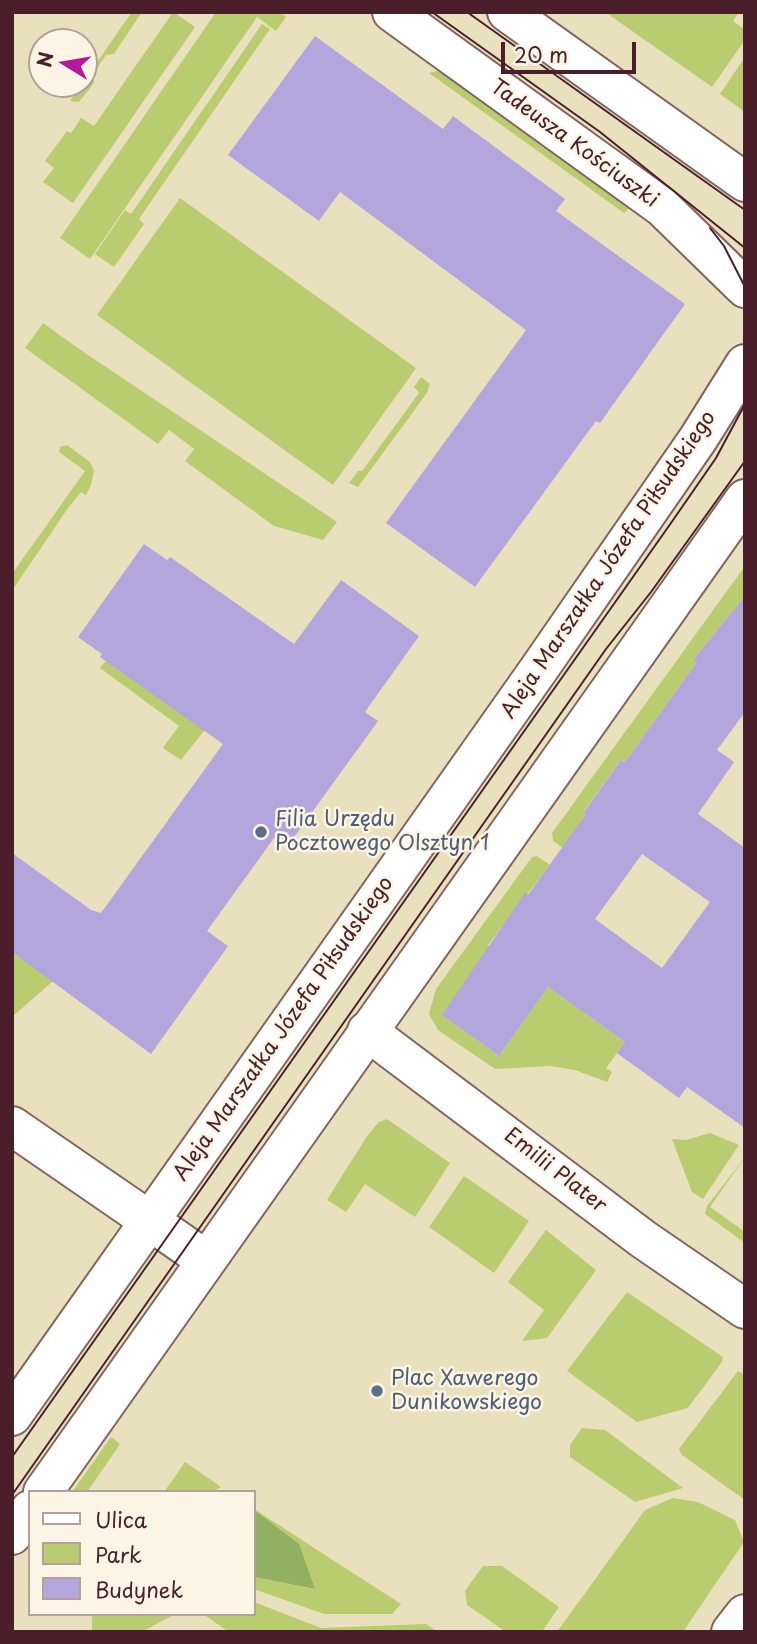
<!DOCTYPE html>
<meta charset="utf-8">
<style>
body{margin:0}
#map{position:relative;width:757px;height:1644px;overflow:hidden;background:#e9e1be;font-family:"Playpen Sans",sans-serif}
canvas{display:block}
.frame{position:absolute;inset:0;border:14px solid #4a1f2b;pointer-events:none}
.legend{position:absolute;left:28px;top:1490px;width:228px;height:126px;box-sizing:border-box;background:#fcf5e5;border:2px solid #b59f9b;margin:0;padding:9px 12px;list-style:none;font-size:21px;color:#4a1f2b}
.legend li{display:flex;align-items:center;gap:14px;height:35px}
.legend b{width:35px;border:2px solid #b59f9b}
.north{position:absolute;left:28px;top:28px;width:70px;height:70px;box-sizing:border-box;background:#fcf5e5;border:2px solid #b59f9b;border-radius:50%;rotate:281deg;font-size:19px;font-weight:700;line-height:28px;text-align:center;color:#4a1f2b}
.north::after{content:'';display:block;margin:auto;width:24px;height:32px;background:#b5179e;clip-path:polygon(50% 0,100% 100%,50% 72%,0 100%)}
.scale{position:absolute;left:501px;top:42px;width:135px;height:32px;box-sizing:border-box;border:4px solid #4a1f2b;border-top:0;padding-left:9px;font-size:21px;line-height:24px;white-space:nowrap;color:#4a1f2b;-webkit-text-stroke:5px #fcf5e5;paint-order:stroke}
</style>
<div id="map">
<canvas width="757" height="1644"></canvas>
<div class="frame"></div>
<ul class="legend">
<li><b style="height:9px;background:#fff"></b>Ulica</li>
<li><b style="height:19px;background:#b9cc6f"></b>Park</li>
<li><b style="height:19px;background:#b2a6dd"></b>Budynek</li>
</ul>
<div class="north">N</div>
<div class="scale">20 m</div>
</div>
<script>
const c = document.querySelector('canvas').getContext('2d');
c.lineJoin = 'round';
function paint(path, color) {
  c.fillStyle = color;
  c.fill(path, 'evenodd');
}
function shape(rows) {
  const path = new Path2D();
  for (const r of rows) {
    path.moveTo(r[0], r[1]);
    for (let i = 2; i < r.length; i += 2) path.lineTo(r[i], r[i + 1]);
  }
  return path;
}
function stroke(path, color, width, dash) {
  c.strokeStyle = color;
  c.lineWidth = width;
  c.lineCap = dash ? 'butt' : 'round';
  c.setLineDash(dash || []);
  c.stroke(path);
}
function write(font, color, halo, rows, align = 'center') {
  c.font = font + ' "Playpen Sans",sans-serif';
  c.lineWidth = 5;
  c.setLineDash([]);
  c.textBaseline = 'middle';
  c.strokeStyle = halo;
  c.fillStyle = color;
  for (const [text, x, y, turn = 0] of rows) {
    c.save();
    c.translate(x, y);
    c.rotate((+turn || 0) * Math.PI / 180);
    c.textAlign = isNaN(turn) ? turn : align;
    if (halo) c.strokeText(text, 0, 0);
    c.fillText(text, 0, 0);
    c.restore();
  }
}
paint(shape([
 [132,12,142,12,114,54,106,55,93,74,94,83,79,102,70,101],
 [173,12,195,27,73,203,43,182,54,168,45,161,67,131,71,133,81,118,94,126],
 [216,12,280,12,286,17,276,31,257,17,90,259,60,238],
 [605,12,739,12,733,21,745,30,745,40,712,87],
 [262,24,270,29,139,219,144,224,114,267,95,254,125,210,131,214],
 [745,57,745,112,720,94],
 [445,69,583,170,629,208,624,213,429,73],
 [180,198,416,368,333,485,97,315],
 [43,323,85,353,337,522,323,540,274,526,185,461,194,449,169,430,158,444,25,348],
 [421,377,430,384,427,393,358,487,349,483,358,471,362,471,419,393,414,387],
 [67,445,90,462,94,471,91,485,86,495,81,492,68,508,12,591,12,574,85,471,59,452,60,447],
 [745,566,745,596,693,660,697,662,625,762,621,760,584,811,586,814,563,848,553,841,552,833],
 [106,661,207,727,181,760,163,748,179,726,100,668],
 [537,856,550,865,488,945,491,947,442,1015,499,1056,548,987,625,1042,606,1068,612,1072,607,1082,575,1070,550,1066,495,1069,438,1030,429,1014,436,989,532,857],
 [12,952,53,981,12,1017],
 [387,1119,450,1163,415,1217,365,1184,346,1212,327,1200,367,1136,379,1122],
 [710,1133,739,1145,703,1199,692,1192,672,1139,686,1140],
 [745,1157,710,1207,745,1232,745,1243,705,1214,707,1206],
 [464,1176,529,1221,494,1273,429,1227],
 [546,1230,596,1270,547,1338,522,1341,544,1310,508,1282],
 [627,1292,723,1357,722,1362,688,1408,637,1422,567,1371],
 [738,1371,745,1375,745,1500,682,1455,679,1449],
 [582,1428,605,1430,683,1488,635,1502,570,1457,570,1445],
 [111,1437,120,1444,87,1492,72,1492],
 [185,1462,221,1487,211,1492,164,1492],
 [673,1498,698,1502,735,1520,744,1542,683,1632,557,1632,645,1510],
 [254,1509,401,1604,392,1614,324,1614,254,1589,254,1577,314,1589],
 [483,1566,502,1566,559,1607,542,1632,506,1632,467,1605,465,1591],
 [254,1602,321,1628,426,1624,438,1632,229,1632,203,1614,254,1614],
 [92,1614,175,1614,142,1632,92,1632]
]), '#b9cc6f');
paint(shape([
 [254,1510,299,1544,315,1589,254,1577]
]), '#92b062');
paint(shape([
 [315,36,443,129,453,116,565,199,556,211,685,304,600,423,596,421,475,587,386,523,526,330,340,192,319,221,228,155],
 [144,544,167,560,170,557,294,644,341,580,419,636,365,712,378,721,287,847,274,838,207,931,228,946,151,1054,12,952,12,853,91,910,101,913,223,744,100,657,102,654,78,637],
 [745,596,745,712,717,750,734,762,698,814,745,848,745,1128,687,1087,679,1098,617,1053,625,1042,548,987,499,1056,442,1015,525,893,528,895,586,814,584,812,621,760,625,762,697,662,693,660],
 [642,854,710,902,662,968,595,919]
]), '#b2a6dd');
const street = shape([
 [367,1031,643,1239,745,1309],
 [12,1126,150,1221],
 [731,1632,745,1614]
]);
const secondary = shape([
 [392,12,662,207,745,288],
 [507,12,745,182],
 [150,1221,206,1260],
 [12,1416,539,669,698,439,745,364],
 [43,1492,745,499],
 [12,1535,30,1510]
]);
stroke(street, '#82635e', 42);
stroke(secondary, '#82635e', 42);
stroke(street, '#fff', 38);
stroke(secondary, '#fff', 38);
stroke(shape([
 [432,12,600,132,745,248],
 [467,12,745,210],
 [710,228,724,246,745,287],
 [12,1457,671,523,716,458,745,404],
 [12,1495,606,649,651,592,745,461]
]), '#4a1f2b', 2);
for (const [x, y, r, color] of [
 [261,832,7,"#5c6f8a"],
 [377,1391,7,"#5c6f8a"]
]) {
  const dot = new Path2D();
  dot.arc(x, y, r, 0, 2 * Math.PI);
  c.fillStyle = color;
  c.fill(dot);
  stroke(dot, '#fcf5e5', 2.5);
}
write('21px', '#4a1f2b', '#fcf5e5', [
 ["Tadeusza Kościuszki",574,144,36],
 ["Aleja Marszałka Józefa Piłsudskiego",609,565,-56],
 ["Aleja Marszałka Józefa Piłsudskiego",284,1029,-55],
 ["Emilii Plater",555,1171,38]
]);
write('21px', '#4e5e75', '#fcf5e5', [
 ["Filia Urzędu",275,820],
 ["Pocztowego Olsztyn 1",275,844],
 ["Plac Xawerego",391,1379],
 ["Dunikowskiego",391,1403]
], 'left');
</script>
